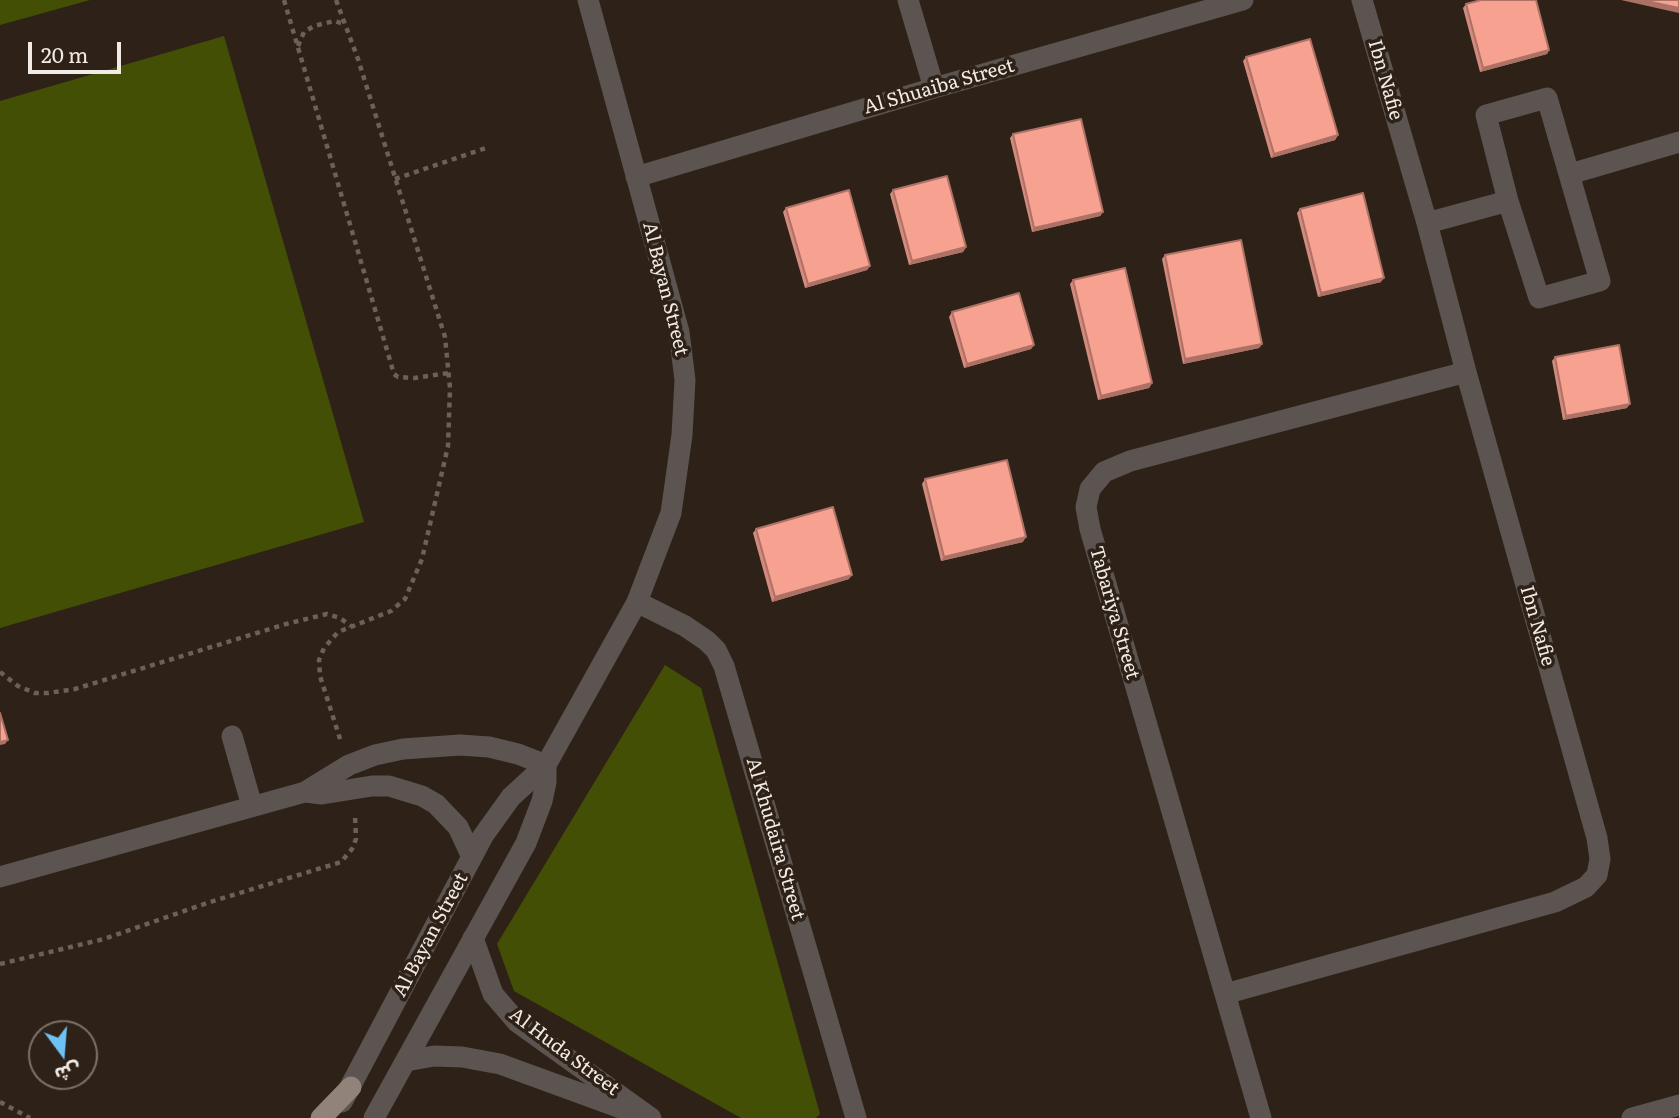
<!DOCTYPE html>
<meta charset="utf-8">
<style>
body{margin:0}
#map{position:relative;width:1679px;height:1118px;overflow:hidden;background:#2e2218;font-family:Literata,"Noto Sans Arabic",serif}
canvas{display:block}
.north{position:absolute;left:28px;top:1020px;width:70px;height:70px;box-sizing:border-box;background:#2e2218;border:2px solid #7c726a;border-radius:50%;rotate:164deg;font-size:19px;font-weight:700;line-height:28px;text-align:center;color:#f2eae4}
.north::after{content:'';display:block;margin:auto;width:24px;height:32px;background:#6ec2f3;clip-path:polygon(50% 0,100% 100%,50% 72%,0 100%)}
.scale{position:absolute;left:28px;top:42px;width:93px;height:32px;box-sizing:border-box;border:4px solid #f2eae4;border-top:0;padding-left:9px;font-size:21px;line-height:24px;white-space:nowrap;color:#f2eae4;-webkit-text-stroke:5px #2e2218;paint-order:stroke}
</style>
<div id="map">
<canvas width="1679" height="1118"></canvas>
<div class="north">ش</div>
<div class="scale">20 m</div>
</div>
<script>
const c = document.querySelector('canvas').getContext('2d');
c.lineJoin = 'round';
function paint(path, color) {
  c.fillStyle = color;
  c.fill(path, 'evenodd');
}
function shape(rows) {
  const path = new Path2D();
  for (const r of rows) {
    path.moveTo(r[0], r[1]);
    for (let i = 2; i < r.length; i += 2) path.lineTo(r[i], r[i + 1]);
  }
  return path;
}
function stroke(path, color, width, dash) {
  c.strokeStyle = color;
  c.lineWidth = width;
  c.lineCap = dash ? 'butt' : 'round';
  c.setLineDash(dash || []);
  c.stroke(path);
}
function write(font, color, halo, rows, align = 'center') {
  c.font = font + ' Literata,serif';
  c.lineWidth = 7;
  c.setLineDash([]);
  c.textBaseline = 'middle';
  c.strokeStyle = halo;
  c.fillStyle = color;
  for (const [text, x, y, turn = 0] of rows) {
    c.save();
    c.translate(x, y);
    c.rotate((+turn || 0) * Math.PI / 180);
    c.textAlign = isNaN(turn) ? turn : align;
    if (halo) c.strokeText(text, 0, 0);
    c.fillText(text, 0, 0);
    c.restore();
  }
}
paint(shape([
 [0,0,90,0,0,25],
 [224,36,364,522,0,628,0,101],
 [665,665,701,688,820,1114,816,1118,741,1118,514,991,497,944]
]), '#434f04');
stroke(shape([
 [284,0,394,374,398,377,414,378,449,373],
 [336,0,358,59,445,337,450,388,448,446,422,559,405,599,391,611,338,632,324,648,319,660,320,676,341,742],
 [298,46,304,32,314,26,334,21,344,24],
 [395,179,486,148],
 [0,672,18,686,35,693,48,693,75,689,286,624,327,614,340,618,351,626],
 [0,964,104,939,207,903,341,862,352,849,356,839,355,815],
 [0,1102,30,1118]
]), '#6b6158', 4.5, [5, 5]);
stroke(shape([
 [908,0,934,88],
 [1570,174,1679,142],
 [636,177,934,88,1243,0],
 [1427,223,1508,201,1539,298,1600,281,1547,98,1486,115,1508,201],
 [637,602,685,626,707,641,716,650,724,666,856,1118],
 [232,736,252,806],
 [305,792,322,794,372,786,389,786,422,796,436,804,458,827,472,857],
 [0,877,305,792,349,765,375,755,403,749,460,745,489,747,518,754,546,765],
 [473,938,493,994,517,1022,651,1118],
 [1225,994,1555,902,1586,887,1597,875,1600,859,1597,838,1466,372,1427,223,1362,0],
 [406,1061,434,1056,462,1057,500,1064,629,1111],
 [342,1102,483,836,511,797,546,765,637,602,671,513,682,435,685,380,679,332,588,0],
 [374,1118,526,843,542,801,546,782,546,765],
 [1261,1118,1090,529,1086,507,1090,489,1104,472,1130,461,1466,372],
 [1632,1118,1679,1105]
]), '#5b5450', 21);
stroke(shape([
 [321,1118,351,1087]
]), '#91837a', 21);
paint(shape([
 [1466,4,1549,50,1547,54,1480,72,1463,8],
 [1246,57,1338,135,1335,140,1271,158,1243,61],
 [1013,134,1103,212,1100,216,1032,232,1010,138],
 [893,190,966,247,963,252,909,265,890,194],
 [786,208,870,266,867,270,805,288,783,212],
 [1300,209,1381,282,1318,297,1297,213],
 [1165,255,1262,344,1259,348,1183,364,1162,259],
 [1073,280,1152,383,1149,388,1098,400,1070,284],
 [952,312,1034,345,1031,349,964,368,949,317],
 [1555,357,1627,408,1563,420,1552,361],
 [925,479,1023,542,941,561,922,484],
 [756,529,849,579,772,602,753,533]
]), '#d48a7c');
paint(shape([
 [1621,0,1642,0,1679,8,1679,13],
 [1549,50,1547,54,1480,72,1483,68],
 [1338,135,1335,140,1271,158,1274,154],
 [1103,212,1100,216,1032,232,1034,228],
 [966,247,963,252,909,265,912,261],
 [870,266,867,270,805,288,808,284],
 [1384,278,1381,282,1318,297,1321,293],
 [1262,344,1259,348,1183,364,1185,359],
 [1034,345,1031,349,964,368,967,364],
 [1152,383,1149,388,1098,400,1101,396],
 [1630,404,1627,408,1563,420,1566,416],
 [1026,537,1023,542,941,561,944,557],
 [852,575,849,579,772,602,775,597],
 [8,740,5,744,0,745,0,742]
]), '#ad7165');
const building = shape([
 [1481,0,1536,0,1549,50,1483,68,1466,4,1481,0],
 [1642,0,1679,0,1679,8,1642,0],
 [1310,39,1338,135,1274,154,1246,57,1310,39],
 [1081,119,1103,212,1034,228,1013,134,1081,119],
 [947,176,966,247,912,261,893,190,947,176],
 [849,190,870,266,808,284,786,208,849,190],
 [1363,193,1384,278,1321,293,1300,209,1363,193],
 [1241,240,1262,344,1185,359,1165,255,1241,240],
 [1125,268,1152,383,1101,396,1073,280,1125,268],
 [1019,293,1034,345,967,364,952,312,1019,293],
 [1619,345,1630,404,1566,416,1555,357,1619,345],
 [1007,460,1026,537,944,557,925,479,1007,460],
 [833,507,852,575,775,597,756,529,833,507],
 [0,713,8,740,0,742,0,713]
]);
paint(building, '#f7a190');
stroke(building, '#ad7165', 2);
write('19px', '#f2eae4', '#2e2218', [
 ["Ibn Nafie",1385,80,74],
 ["Al Shuaiba Street",939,87,-16],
 ["Al Bayan Street",665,289,76],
 ["Tabariya Street",1114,613,74],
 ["Ibn Nafie",1537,626,74],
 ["Al Khudaira Street",775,839,74],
 ["Al Bayan Street",431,935,-62],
 ["Al Huda Street",564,1052,37]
]);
</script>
